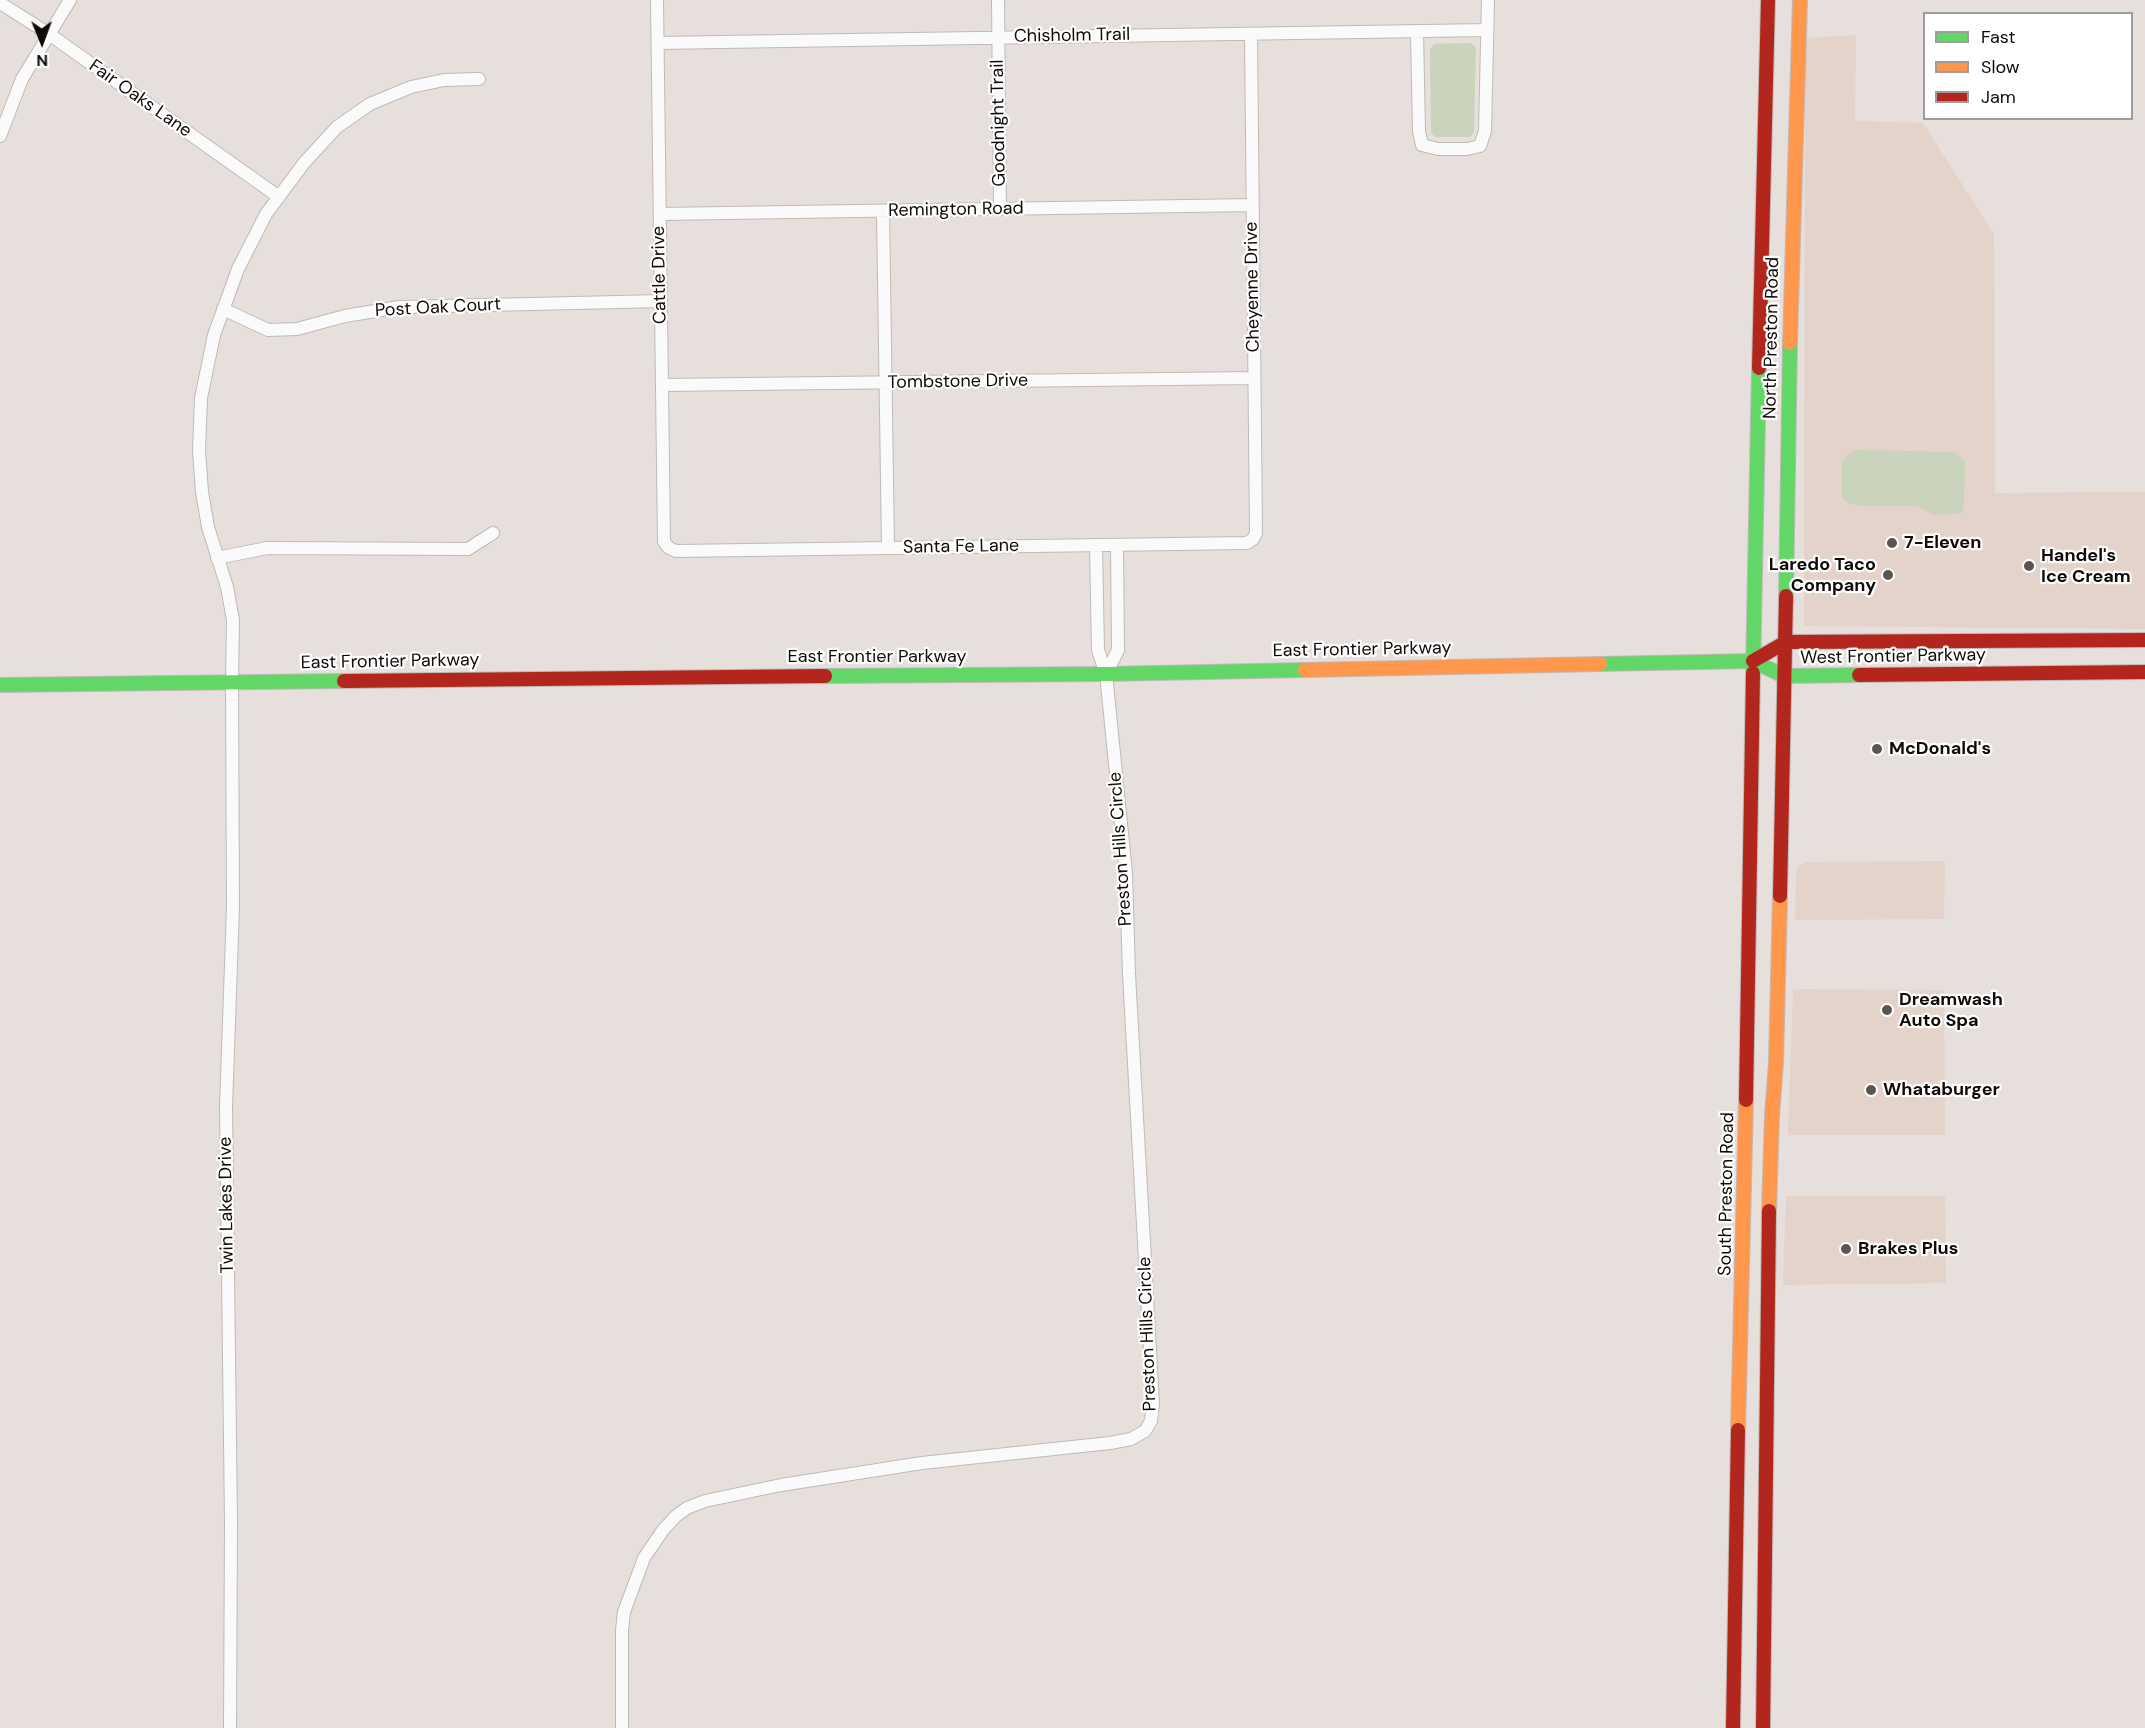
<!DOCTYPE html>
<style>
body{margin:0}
#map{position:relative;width:2145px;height:1728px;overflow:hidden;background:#e7dfdb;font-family:"DM Sans",sans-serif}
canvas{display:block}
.legend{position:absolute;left:1923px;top:12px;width:210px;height:108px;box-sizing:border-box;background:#fff;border:2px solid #9f9d9c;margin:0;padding:8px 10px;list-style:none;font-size:18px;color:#0f0a08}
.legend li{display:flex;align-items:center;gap:12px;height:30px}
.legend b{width:30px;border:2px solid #9f9d9c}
.north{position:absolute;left:12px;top:12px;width:60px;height:60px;-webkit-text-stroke:4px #fff;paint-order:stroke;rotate:179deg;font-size:16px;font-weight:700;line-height:24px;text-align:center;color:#0f0a08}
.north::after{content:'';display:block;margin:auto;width:21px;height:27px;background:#0f0a08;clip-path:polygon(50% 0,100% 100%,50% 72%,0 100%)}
</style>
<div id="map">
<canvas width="2145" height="1728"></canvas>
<ul class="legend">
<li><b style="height:8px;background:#63d668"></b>Fast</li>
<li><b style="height:8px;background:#ff974d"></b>Slow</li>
<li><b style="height:8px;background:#b3261e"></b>Jam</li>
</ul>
<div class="north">N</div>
</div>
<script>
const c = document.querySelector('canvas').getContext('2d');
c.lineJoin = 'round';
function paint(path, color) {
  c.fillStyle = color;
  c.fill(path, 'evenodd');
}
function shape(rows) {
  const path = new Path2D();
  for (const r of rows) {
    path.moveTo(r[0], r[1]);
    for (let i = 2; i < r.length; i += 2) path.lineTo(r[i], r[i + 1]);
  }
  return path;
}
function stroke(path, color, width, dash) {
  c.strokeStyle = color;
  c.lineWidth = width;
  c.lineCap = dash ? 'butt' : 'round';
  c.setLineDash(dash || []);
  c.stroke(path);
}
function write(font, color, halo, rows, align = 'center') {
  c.font = font + ' "DM Sans",sans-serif';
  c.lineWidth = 4.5;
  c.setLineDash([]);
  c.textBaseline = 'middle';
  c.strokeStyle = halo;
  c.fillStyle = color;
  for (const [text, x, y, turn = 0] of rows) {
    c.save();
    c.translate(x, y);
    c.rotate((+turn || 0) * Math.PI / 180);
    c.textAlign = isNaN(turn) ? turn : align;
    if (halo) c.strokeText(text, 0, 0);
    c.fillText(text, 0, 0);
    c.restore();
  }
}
paint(shape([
 [1856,35,1855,121,1923,123,1994,234,1995,493,2145,492,2145,629,1804,626,1805,38],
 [1945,861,1944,919,1795,920,1796,871,1804,862],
 [1793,989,1944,990,1945,1135,1788,1135],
 [1786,1196,1945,1196,1946,1283,1783,1285]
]), '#e3d3ca');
paint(shape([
 [1471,43,1476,47,1474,132,1470,137,1435,137,1431,133,1430,49,1434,44],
 [1855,450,1955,452,1965,462,1964,507,1962,512,1955,514,1934,515,1918,506,1860,506,1848,503,1842,498,1842,462,1850,453]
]), '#cad3bb');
const street = shape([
 [657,0,664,542,669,548,676,551,1247,543,1253,539,1256,533,1251,34],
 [998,0,1000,209],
 [0,3,49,34,279,197],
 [1417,31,1419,131,1422,145,1438,149,1467,149,1480,146,1485,131,1488,0],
 [658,43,1487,30],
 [0,136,22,79,70,0],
 [883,211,888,548],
 [660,214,1252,205],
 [223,309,268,330,297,329,345,316,399,307,661,301],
 [662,385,1254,378],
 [217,558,267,548,468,549,493,533],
 [1106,674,1118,650,1117,545],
 [230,1728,231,1523,226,1107,233,907,232,682,233,620,227,587,208,527,202,492,199,451,201,398,214,335,238,269,266,214,304,163,337,127,370,104,411,87,444,80,479,79],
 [622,1728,622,1630,624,1612,644,1558,663,1530,676,1516,687,1508,705,1501,781,1485,922,1463,1110,1443,1131,1439,1145,1431,1151,1421,1153,1404,1129,974,1126,873,1106,674,1098,650,1096,545]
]);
const fast = shape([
 [1786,596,1790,343],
 [1600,664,1753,661,1784,676,1859,675],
 [1753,673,1759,368],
 [825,676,1106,674,1305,670],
 [0,685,344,681]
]);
const slow = shape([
 [1790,343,1800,0],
 [1305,670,1600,664],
 [1769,1211,1772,1116,1776,1063,1780,896],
 [1738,1430,1746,1100]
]);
const jam = shape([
 [1759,368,1768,0],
 [1753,661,1786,642,2145,640],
 [1859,675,2145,672],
 [344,681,825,676],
 [1780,896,1786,596],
 [1746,1100,1753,673],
 [1733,1728,1738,1430],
 [1763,1728,1769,1211]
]);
stroke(street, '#c0bab7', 14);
stroke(fast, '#c0bab7', 16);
stroke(slow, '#c0bab7', 16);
stroke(jam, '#c0bab7', 16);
stroke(street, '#fbfafa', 12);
stroke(fast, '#63d668', 14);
stroke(slow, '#ff974d', 14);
stroke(jam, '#b3261e', 14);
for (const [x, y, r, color] of [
 [1892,543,6,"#5b5552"],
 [2029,566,6,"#5b5552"],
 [1888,575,6,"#5b5552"],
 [1877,749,6,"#5b5552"],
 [1887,1010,6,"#5b5552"],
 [1871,1090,6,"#5b5552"],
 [1846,1249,6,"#5b5552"]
]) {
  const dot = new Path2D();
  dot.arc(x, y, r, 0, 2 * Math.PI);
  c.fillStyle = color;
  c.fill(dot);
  stroke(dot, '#fff', 2);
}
write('18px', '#0f0a08', '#fff', [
 ["Chisholm Trail",1072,36,-1],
 ["Fair Oaks Lane",140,99,35],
 ["Goodnight Trail",999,123,-91],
 ["Remington Road",956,210,-1],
 ["Cattle Drive",660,275,-91],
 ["Cheyenne Drive",1253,287,-91],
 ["Post Oak Court",438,308,-3],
 ["North Preston Road",1772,338,-89],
 ["Tombstone Drive",958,382,-1],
 ["Santa Fe Lane",961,547,-1],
 ["East Frontier Parkway",1362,650,-1],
 ["East Frontier Parkway",877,657],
 ["West Frontier Parkway",1893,657,-1],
 ["East Frontier Parkway",390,662,-1],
 ["Preston Hills Circle",1121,849,-94],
 ["South Preston Road",1727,1194,-89],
 ["Twin Lakes Drive",227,1205,-91],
 ["Preston Hills Circle",1148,1334,-92]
]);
write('bold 18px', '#0f0a08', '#fff', [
 ["7-Eleven",1904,543],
 ["Handel's",2041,556],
 ["Ice Cream",2041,577],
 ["Laredo Taco",1876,565,"right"],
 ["Company",1876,586,"right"],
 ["McDonald's",1889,749],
 ["Dreamwash",1899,1000],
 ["Auto Spa",1899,1021],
 ["Whataburger",1883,1090],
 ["Brakes Plus",1858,1249]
], 'left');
</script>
